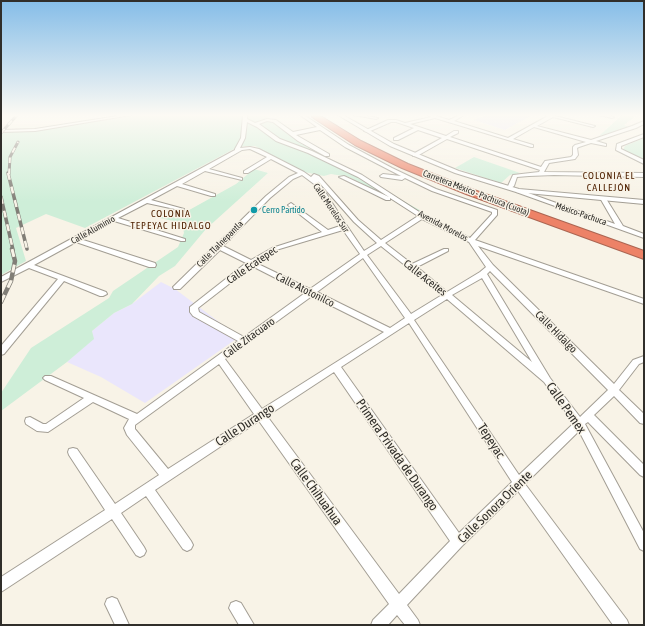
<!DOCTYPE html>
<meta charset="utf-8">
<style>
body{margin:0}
#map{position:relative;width:645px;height:626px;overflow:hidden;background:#f8f3e7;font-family:"Asap Condensed",sans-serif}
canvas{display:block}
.frame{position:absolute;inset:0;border:2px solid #302e2a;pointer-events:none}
</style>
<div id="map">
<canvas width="645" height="626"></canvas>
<div class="frame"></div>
</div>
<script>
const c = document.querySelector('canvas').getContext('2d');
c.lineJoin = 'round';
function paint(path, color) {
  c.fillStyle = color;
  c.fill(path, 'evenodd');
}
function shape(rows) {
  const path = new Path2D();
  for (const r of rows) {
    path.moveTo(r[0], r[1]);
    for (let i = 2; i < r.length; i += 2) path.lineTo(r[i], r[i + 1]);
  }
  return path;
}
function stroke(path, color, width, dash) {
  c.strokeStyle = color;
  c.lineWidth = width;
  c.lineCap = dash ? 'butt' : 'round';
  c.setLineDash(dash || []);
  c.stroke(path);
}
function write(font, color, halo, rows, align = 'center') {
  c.font = font + ' "Asap Condensed",sans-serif';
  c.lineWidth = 3;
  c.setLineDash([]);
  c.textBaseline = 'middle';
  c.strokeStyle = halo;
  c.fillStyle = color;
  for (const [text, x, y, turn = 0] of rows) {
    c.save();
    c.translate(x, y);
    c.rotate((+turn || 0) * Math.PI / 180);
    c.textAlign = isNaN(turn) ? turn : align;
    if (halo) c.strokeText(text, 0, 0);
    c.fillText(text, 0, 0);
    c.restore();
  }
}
paint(shape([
 [486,115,532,115,505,130,474,120],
 [161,282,175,289,239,337,145,403,101,377,67,362,93,339,92,331,114,313,132,304]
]), '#eae6fc');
paint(shape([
 [139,115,266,115,300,143,432,217,382,194,349,177,331,174,324,176,304,172,255,146,244,146,232,150,85,228,46,214,16,228,26,261,1,275,1,133,47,129],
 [622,115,637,115,624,125,629,127,599,136],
 [644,138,644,159,623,150,625,146],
 [474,157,520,173,510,175,501,183,455,168],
 [254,169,268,173,206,229,175,266,159,276,132,304,114,313,92,331,94,339,67,362,1,411,1,393,31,348,109,298,113,291,178,247,184,233,182,223,160,218,171,212,182,214,236,184]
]), '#ceeed8');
const minor = shape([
 [124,115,131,115,35,131,1,132,1,130,35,129,124,115],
 [243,115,247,115,247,119,255,123,267,119,276,120,293,132,317,127,300,115,304,115,349,145,392,168,436,189,497,210,497,215,475,240,644,299,644,304,478,246,493,265,614,384,633,360,644,356,644,362,639,364,619,390,644,414,644,424,640,423,614,396,594,415,644,465,644,477,640,475,588,422,585,424,644,533,644,551,640,549,579,431,525,484,627,620,629,625,613,625,518,491,462,546,407,605,418,620,420,625,405,625,397,615,388,625,371,625,373,620,389,604,259,421,155,490,191,541,193,545,191,549,187,551,183,549,146,496,121,513,144,547,146,551,144,555,140,557,136,555,112,519,1,592,1,577,105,510,69,455,68,452,69,449,73,448,77,449,115,504,159,475,127,435,124,428,129,419,93,402,48,432,37,431,26,424,25,421,26,418,30,417,43,424,46,424,84,398,45,380,43,378,45,376,51,376,137,414,238,341,193,316,190,312,190,307,246,263,220,250,180,289,174,289,173,287,266,196,289,177,298,173,271,159,248,173,244,173,244,171,267,157,250,149,242,150,209,169,242,178,242,180,205,171,182,184,215,194,215,196,211,196,177,186,151,200,184,209,184,211,147,203,118,218,185,239,185,241,181,241,114,221,80,239,155,263,156,265,155,267,149,267,76,242,34,265,106,292,107,294,103,296,100,296,64,281,4,354,1,355,1,346,58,279,29,268,1,282,1,277,235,150,235,149,241,138,243,115],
 [267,121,273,122,298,141,325,156,329,156,329,154,296,135,320,130,345,147,401,176,383,174,380,176,381,177,402,180,405,178,432,191,492,212,492,214,470,238,424,215,362,175,312,151,280,139,259,124,267,121],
 [247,122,257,127,276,141,308,153,358,177,389,197,344,176,339,177,386,200,390,200,390,198,418,216,381,240,358,220,319,176,314,174,311,177,304,172,259,149,250,147,240,148,245,138,247,122],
 [302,175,314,184,340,226,328,230,291,203,288,205,289,206,322,232,272,248,251,260,223,246,270,198,293,179,302,175],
 [318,181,354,222,377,243,364,251,347,226,318,181],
 [422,219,469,242,486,267,480,272,447,292,417,267,448,251,448,249,444,249,412,264,385,243,422,219],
 [343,230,360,254,310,289,256,263,276,250,343,230],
 [381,246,442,295,411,314,367,255,381,246],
 [363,258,405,318,390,328,317,292,363,258],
 [252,266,305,293,244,337,199,312,198,308,252,266],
 [490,271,608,390,580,417,550,378,487,274,490,271],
 [482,278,532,362,452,295,482,278],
 [312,296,384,332,262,409,225,359,312,296],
 [447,299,544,382,574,423,519,475,414,320,447,299],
 [409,323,512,482,459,533,341,367,409,323],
 [219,364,254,414,168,469,135,429,135,425,219,364],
 [334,372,450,541,399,594,267,416,334,372],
 [354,115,361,115,378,118,376,119,354,115],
 [428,115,433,115,449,120,460,115,464,115,454,121,508,138,548,116,546,115,551,115,595,126,593,127,553,117,537,126,591,140,632,126,644,121,644,124,636,128,596,141,606,144,606,146,591,143,579,147,577,148,578,155,575,159,549,163,544,172,644,173,644,177,554,175,529,176,517,177,514,186,511,188,508,186,513,175,539,172,540,170,447,139,417,156,413,156,413,154,442,138,418,130,398,140,394,140,394,138,414,128,396,122,391,122,368,132,364,131,388,120,396,120,405,123,431,117,428,115],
 [435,118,531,147,533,147,533,145,513,139,534,127,586,142,575,145,573,147,573,155,571,157,545,161,541,167,450,137,458,133,458,131,454,131,446,136,410,124,435,118],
 [599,115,605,115,614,117,612,118,599,115],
 [644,134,644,137,621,146,621,149,644,160,644,164,616,150,617,144,644,134],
 [516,190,520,190,615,224,600,198,605,197,623,226,644,234,644,238,516,192,516,190],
 [112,597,117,599,129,625,115,625,105,604,107,599,112,597],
 [236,601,241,603,254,625,239,625,229,608,231,603,236,601]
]);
const tertiary = shape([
 [338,115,343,115,394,144,459,171,519,189,644,200,644,204,516,192,455,173,390,146,338,115]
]);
const motorway = shape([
 [312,115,319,115,361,141,408,164,474,190,644,251,644,259,466,194,402,168,355,145,312,117,312,115]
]);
stroke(minor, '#a39e94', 2);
stroke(tertiary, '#a39e94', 2);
stroke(motorway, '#ab6552', 2);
paint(minor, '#fff');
paint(tertiary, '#fff');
paint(motorway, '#ed8267');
const railFar2 = shape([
 [1,133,17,115],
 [9,174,10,157,18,142]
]);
const railFar1 = shape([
 [8,173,27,249],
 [1,197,13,250]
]);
const rail = shape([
 [1,302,11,281,15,261,12,249]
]);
stroke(railFar2, '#817e77', 3);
stroke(railFar1, '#817e77', 3.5);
stroke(rail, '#817e77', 4.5);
stroke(railFar2, '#f8f3e7', 2, [5.5]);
stroke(railFar1, '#f8f3e7', 2.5, [7]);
stroke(rail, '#f8f3e7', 3, [8]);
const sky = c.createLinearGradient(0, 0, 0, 202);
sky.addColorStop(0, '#85bde8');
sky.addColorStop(0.57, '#fcfaf4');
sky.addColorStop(1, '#fcfaf400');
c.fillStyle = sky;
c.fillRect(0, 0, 645, 202);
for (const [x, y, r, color] of [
 [254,210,4,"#0f9aa8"]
]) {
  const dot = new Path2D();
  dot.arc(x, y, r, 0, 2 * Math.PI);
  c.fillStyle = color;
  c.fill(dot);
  stroke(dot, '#f8f3e7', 1.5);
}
write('9px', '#302e2a', '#f8f3e7', [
 ["Carretera México - Pachuca (Cuota)",476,193,21],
 ["Calle Morelos Sur",331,208,56],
 ["México-Pachuca",581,214,19],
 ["Avenida Morelos",443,226,28],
 ["Calle Aluminio",93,230,-29],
 ["Calle Tlalnepantla",220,244,-45]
]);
write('9px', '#0d838f', '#f8f3e7', [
 ["Cerro Partido",262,210]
], 'left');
c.letterSpacing = '1px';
write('10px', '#4e2001', '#f8f3e7', [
 ["COLONIA EL",609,176],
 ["CALLEJÓN",609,188],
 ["COLONIA",171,214],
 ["TEPEYAC HIDALGO",171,226]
]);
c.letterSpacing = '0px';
write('11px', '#302e2a', '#f8f3e7', [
 ["Calle Ecatepec",252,265,-34],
 ["Calle Aceites",425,278,38],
 ["Calle Atotonilco",305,290,26],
 ["Calle Hidalgo",556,332,45],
 ["Calle Zitacuaro",249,338,-36]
]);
write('13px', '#302e2a', '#f8f3e7', [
 ["Calle Pemex",566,408,55],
 ["Calle Durango",245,425,-33],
 ["Tepeyac",491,441,57],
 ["Primera Privada de Durango",397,455,55],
 ["Calle Chihuahua",316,492,54],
 ["Calle Sonora Oriente",495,507,-44]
]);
</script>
